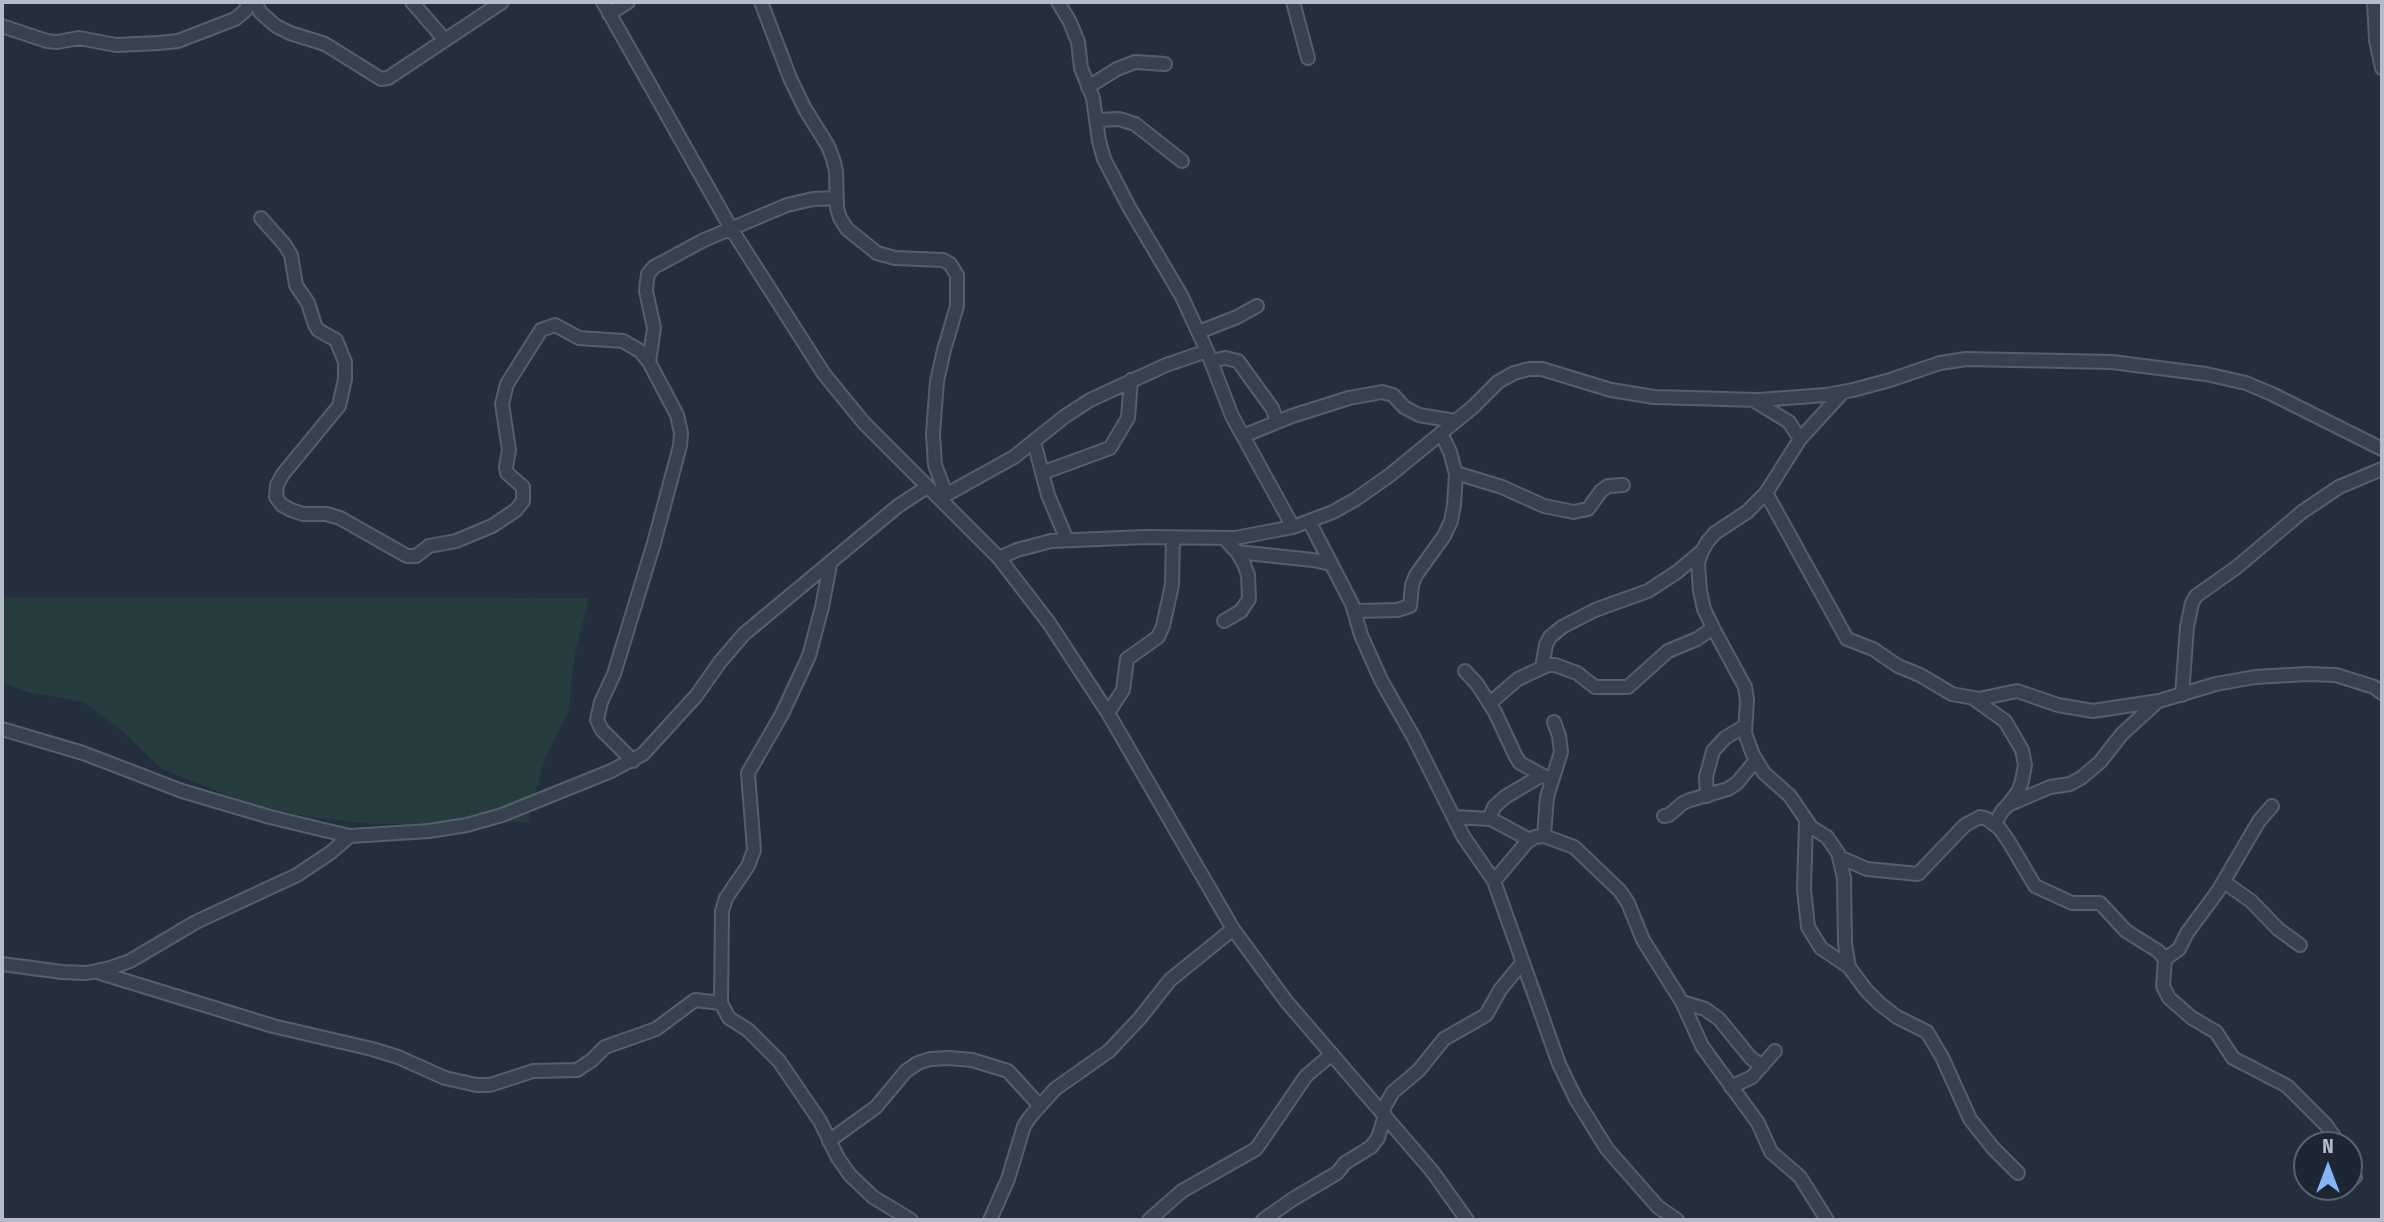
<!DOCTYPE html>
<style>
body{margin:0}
#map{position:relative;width:2384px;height:1222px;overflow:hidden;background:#242f3e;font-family:"Fira Sans Condensed",sans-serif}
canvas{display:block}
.frame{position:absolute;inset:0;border:4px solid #b4bcc9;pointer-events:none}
.north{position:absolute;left:2293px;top:1131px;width:70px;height:70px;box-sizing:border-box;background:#1d2633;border:2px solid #59626f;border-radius:50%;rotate:0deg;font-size:19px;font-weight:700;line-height:28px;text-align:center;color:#b4bcc9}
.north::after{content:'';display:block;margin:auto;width:24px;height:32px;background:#8ab4f8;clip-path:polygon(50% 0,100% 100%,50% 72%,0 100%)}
</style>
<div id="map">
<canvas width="2384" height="1222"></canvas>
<div class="frame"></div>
<div class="north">N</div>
</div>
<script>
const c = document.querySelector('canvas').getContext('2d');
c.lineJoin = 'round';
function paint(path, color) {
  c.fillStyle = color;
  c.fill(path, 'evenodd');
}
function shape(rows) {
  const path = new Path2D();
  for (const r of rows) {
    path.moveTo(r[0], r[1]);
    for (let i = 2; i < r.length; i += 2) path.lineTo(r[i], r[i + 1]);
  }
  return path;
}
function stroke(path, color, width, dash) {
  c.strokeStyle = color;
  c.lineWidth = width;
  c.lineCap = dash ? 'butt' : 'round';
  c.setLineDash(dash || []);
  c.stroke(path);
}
paint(shape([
 [2,597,589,598,575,654,568,713,545,758,528,822,374,824,308,817,250,804,162,769,121,730,83,702,28,692,2,682]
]), '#263c3f');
const minor = shape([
 [255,2,261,13,276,26,290,33,325,44,381,79,388,78,502,2],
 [412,2,445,40],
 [603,2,732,230,824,374,864,423,999,558,1049,623,1108,713,1233,929,1286,1001,1432,1171,1467,1220],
 [761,2,790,78,805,109,828,146,833,159,836,171,837,208,840,218,847,229,877,253,895,258,943,260,950,264,957,275,957,306,944,350,937,381,933,434,935,465,946,494],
 [1058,2,1070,22,1078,42,1081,68,1093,98,1099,141,1104,159,1129,207,1181,295,1207,351,1232,416,1293,527],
 [1293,2,1308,58],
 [2374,2,2376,40,2382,68],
 [609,14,628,2],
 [2,26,47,41,57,42,79,38,116,45,159,43,178,41,235,19,246,10,248,2],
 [1088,87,1117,69,1135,62,1165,64],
 [1097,120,1119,119,1135,124,1182,161],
 [261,218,285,245,291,255,296,285,308,303,315,325,318,330,336,340,345,362,345,379,339,406,283,474,277,485,276,497,282,505,291,510,303,514,326,514,340,518,407,556,416,556,429,546,456,541,492,526,516,510,523,501,523,487,507,473,506,467,509,450,502,404,507,384,541,330,555,325,579,338,623,341,640,351,649,362,677,415,681,433,680,446,654,543,614,674,601,702,597,720,602,730,633,761],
 [1199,332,1237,317,1257,306],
 [1211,361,1225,358,1238,361,1272,408,1277,421],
 [649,362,654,328,646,291,647,281,648,274,654,267,704,240,787,205,813,199,836,198],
 [1843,392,1800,439,1766,493,1747,512,1715,533,1708,541,1702,551,1698,563,1700,591,1704,609,1713,628,1745,687,1747,700,1745,733,1753,755,1764,773,1790,796,1811,827,1827,837,1838,853,1844,878,1845,944,1849,967,1866,990,1880,1004,1897,1017,1927,1032,1942,1057,1970,1119,1993,1148,2018,1173],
 [1753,400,1789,422,1800,439],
 [1243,436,1292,416,1349,398,1382,392,1393,395,1404,407,1419,415,1455,421],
 [1034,442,1048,495,1067,540],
 [1042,473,1110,448,1128,418,1131,380],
 [1456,473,1502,487,1544,506,1574,512,1588,509,1601,491,1608,486,1623,485],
 [1766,493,1847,639,1873,649,1898,666,1920,675,1952,694,1979,699,2017,691,2058,705,2093,711,2159,701,2216,684,2255,677,2307,674,2336,675,2374,687,2382,693],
 [942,497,1014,457,1064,417,1090,400,1166,365,1207,351],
 [1309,521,1352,604,1361,635,1381,680,1414,738,1463,836,1494,881,1559,1064,1576,1099,1607,1149,1658,1207,1677,1220],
 [1224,538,1237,552,1313,560,1331,564],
 [999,558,1017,550,1051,541,1145,537,1235,538,1293,527,1333,512,1356,499,1390,475,1473,407,1498,382,1514,373,1529,369,1542,369,1611,390,1654,397,1759,400,1826,395,1853,390,1890,380,1940,363,1966,359,2112,362,2206,374,2246,383,2272,394,2382,449],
 [830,565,822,607,809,656,782,714,748,773,754,850,748,866,726,898,722,911,721,1003,729,1018,748,1030,779,1061,820,1121,838,1158,850,1175,873,1197,911,1220],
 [1355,611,1397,610,1410,606,1412,585,1416,575,1444,536,1451,521,1454,505,1456,474,1450,452,1441,433],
 [1224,621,1241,611,1249,599,1248,575,1244,564,1237,552],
 [1542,667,1546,645,1550,637,1562,627,1595,610,1648,591,1677,572,1701,552],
 [1465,671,1477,684,1495,712,1516,757,1520,763,1551,780],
 [2182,695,2187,627,2192,603,2196,596,2237,567,2302,512,2339,487,2382,469],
 [1974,699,2005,721,2022,750,2025,765,2022,781,2018,792,2008,805],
 [1490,703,1518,679,1548,665,1555,665,1577,673,1595,687,1628,687,1668,651,1697,639,1713,628],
 [1108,713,1123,690,1127,659,1158,637,1163,626,1172,585,1173,538],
 [2,729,83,753,182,791,270,817,324,830,350,836,429,831,467,825,502,815,611,771,643,754,696,696,720,662,744,634,898,506,927,487],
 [1707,796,1706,777,1713,751,1725,738,1745,726],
 [1664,816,1669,815,1683,803,1690,800,1728,789,1737,783,1756,760],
 [1454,817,1491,819,1530,840],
 [1489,819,1494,807,1505,797,1542,775],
 [1806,822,1804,889,1808,927,1821,948,1849,967],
 [1995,824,2002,811,2008,805,2050,787,2070,784,2081,778,2100,762,2122,734,2157,702],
 [1544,836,1547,797,1561,752,1559,736,1554,722],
 [1839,857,1867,869,1918,874,1965,825,1980,817,1987,819,2000,829,2009,842,2035,886,2072,903,2100,903,2126,931,2158,951,2165,959,2163,986,2169,998,2192,1018,2216,1032,2233,1058,2287,1086,2326,1125,2340,1145],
 [1494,881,1527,842,1535,837,1544,836,1574,847,1620,891,1628,903,1643,940,1682,1002,1702,1046,1758,1123,1771,1152,1800,1177,1827,1220],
 [2224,882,2251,901,2278,929,2300,945],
 [2165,959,2179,949,2187,933,2218,891,2259,821,2272,806],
 [2,964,62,972,87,973,110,968,130,961,196,922,297,875,330,853,350,836],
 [97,972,273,1026,372,1049,398,1057,445,1078,477,1085,490,1085,533,1071,577,1070,592,1060,605,1047,656,1029,695,1000,721,1003],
 [1682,1002,1705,1009,1719,1019,1750,1057,1761,1066],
 [1731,1087,1752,1077,1775,1051],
 [1382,1111,1393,1092,1419,1070,1444,1039,1486,1015,1500,990,1522,963],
 [829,1141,876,1107,906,1071,918,1063,930,1059,949,1058,972,1060,1008,1071,1040,1106],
 [2349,1164,2355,1177],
 [990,1220,1008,1179,1024,1126,1030,1117,1055,1089,1109,1051,1140,1018,1170,980,1233,929],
 [1149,1220,1182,1191,1256,1149,1306,1076,1332,1054],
 [1263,1220,1293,1199,1337,1173,1345,1163,1371,1147,1378,1138,1385,1115]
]);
stroke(minor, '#565f6c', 16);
stroke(minor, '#38414e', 12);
</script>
